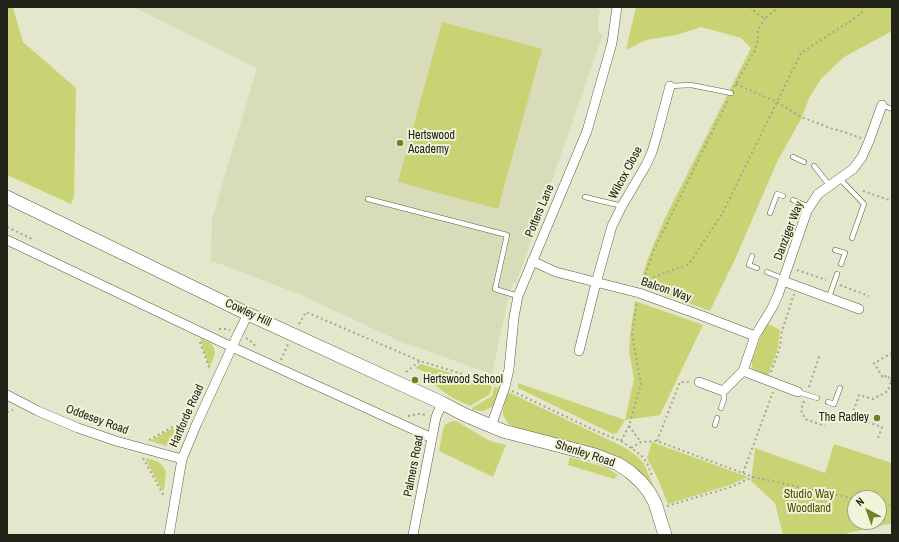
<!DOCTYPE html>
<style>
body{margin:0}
#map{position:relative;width:899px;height:542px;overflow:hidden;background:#e3e7cb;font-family:"Archivo Narrow",sans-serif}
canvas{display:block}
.frame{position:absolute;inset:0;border:8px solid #212218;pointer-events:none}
.north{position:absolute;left:847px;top:490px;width:40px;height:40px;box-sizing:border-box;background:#f0f4d8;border:1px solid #9da08b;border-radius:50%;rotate:319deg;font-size:11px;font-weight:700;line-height:16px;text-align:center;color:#212218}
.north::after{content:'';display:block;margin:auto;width:14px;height:18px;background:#777e29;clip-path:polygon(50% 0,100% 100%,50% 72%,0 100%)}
</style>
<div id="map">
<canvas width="899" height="542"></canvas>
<div class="frame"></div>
<div class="north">N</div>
</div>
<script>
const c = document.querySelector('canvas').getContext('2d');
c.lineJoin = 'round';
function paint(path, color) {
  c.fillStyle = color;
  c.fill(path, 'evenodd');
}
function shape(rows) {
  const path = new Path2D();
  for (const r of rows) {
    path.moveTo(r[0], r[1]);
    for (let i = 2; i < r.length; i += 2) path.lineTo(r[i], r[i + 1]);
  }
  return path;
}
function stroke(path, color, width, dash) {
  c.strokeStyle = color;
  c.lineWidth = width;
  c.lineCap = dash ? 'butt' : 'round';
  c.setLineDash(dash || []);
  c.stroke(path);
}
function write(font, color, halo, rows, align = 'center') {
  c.font = font + ' "Archivo Narrow",sans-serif';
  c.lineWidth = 4;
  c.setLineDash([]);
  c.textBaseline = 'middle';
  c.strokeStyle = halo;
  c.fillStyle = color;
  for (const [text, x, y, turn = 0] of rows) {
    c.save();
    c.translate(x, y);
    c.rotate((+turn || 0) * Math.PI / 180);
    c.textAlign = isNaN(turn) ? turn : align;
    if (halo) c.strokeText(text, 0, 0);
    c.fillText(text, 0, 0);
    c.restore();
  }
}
paint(shape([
 [133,7,599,7,600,14,598,14,598,33,603,34,516,283,512,283,507,304,492,374,393,339,393,338,299,294,223,265,211,261,212,219,257,68]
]), '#d8dcb9');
paint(shape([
 [7,7,13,7,23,42,76,88,74,196,71,204,7,175],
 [636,7,892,7,892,31,844,57,821,79,809,98,802,117,777,162,736,257,710,311,639,285,649,256,664,220,751,48,741,38,701,27,676,35,646,40,626,50],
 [442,22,542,49,498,209,398,182],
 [635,301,703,325,660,415,625,420,617,433,613,434,518,388,518,383,625,420,634,379,629,351,630,336],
 [768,324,780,330,778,348,768,376,756,372,753,369,752,365,752,360,763,331],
 [200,338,211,343,214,349,215,354,210,366,209,366],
 [421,364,492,386,490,394,470,406,453,398,441,390,431,382,423,377,425,372,415,368],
 [494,387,500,388,493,406,488,409,482,411,472,410,472,408,492,396],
 [508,392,624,447,637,456,644,464,656,492,641,474,510,425,507,422,503,415,503,409],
 [455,421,458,422,490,441,506,445,493,477,439,451,443,429,445,425,450,422],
 [173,428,180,432,175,442,173,444,167,446,150,441],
 [652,442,748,477,730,485,668,504,658,479,647,458],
 [834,444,892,463,892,523,840,535,783,535,775,503,751,481,755,448,825,473],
 [855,498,879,498,879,522,855,522],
 [570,457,590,463,607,468,618,475,614,479,568,465],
 [145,458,159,462,165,469,166,472,164,490,162,490]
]), '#cad374');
const lane = shape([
 [670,86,691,85,731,93],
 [882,105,892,109],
 [793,157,804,162],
 [814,166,815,167,830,186],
 [840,179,864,204,852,238],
 [585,197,622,206],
 [368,199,507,235,495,289,518,296],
 [793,200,809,207],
 [770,213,777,194,783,196],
 [835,250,845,253,841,264],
 [752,256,749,265,757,268],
 [767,272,784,279],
 [829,297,837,274],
 [798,392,817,398],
 [828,402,834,404,840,388],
 [721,408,724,399,723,391],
 [715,425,717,418]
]);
const street = shape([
 [7,240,232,347,432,438],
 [532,261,556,272,639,293,700,315,755,336,743,371,798,392],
 [783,281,859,309],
 [755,336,772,308,778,295,807,211,818,194,853,169,862,157,869,141,882,105],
 [579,351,596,283,612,226,622,206,646,165,652,152,657,135,670,86],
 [699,382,723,391,743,371],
 [7,395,38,411,78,428,116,441,182,459],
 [491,426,505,387,509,369,514,317,518,296,587,131,612,43,617,7],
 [169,535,182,459,197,423,238,334,248,314],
 [413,535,436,417,442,403]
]);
const secondary = shape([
 [7,197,248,314,442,403,465,415,503,431,595,455,618,464,630,472,641,482,649,492,655,503,665,535]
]);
stroke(lane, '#5b5e46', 5.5);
stroke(street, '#5b5e46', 10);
stroke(secondary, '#5b5e46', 14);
stroke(shape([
 [750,7,759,15,765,18,779,7],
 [736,84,777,102,801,117,833,129,838,130,861,138],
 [734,87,755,50,758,39,758,30,765,18],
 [863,191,892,201],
 [7,227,30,238,33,241],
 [797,270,826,280],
 [644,281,689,264,722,214,801,53,861,14,864,7],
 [642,284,653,252,728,100],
 [840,285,869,296],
 [299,324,306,312,420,361,495,384],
 [219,329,227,329,230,330],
 [246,338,252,342,256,347],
 [200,342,210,370],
 [892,353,874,363,883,378,887,375,891,381,892,379],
 [281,360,288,344],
 [406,372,420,361],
 [771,372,780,347,782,331,794,294],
 [809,387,820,354],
 [512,391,594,430,621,441,641,455,647,463,652,476],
 [804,401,801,410,805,419,825,426],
 [7,412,13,410],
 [408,416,419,414,427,415],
 [629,426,641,442],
 [878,438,882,427,861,420,861,418,852,415,859,395,873,399,888,391,891,381],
 [149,440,187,419],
 [621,441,629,426,641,384,632,334,637,302],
 [657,441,680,382,690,382],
 [631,448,641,442,657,441,753,477,855,499],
 [143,458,164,496],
 [743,473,773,392],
 [879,503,892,506],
 [667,506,731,487,753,477]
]), '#a4a791', 2, [2, 3]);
stroke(lane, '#fff', 4.5);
stroke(street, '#fff', 9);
stroke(secondary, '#fff', 13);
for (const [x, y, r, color] of [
 [400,143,4,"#777e29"],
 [415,380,4,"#777e29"],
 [877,418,4,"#777e29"]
]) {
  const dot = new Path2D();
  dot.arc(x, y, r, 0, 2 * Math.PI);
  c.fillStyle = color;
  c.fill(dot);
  stroke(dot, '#f0f4d8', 1.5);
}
write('12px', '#212218', '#f0f4d8', [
 ["Hertswood",408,136],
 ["Academy",408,150],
 ["Hertswood School",423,380],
 ["The Radley",869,418,"right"]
], 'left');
write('12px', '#212218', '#f0f4d8', [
 ["Wilcox Close",626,173,-62],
 ["Potters Lane",540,211,-67],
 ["Danziger Way",789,231,-69],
 ["Balcon Way",666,290,19],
 ["Cowley Hill",248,313,25],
 ["Hartforde Road",187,416,-66],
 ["Oddesey Road",97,420,20],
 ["Shenley Road",585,454,18],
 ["Palmers Road",414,466,-79]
]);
write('12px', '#4b4f02', '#f0f4d8', [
 ["Studio Way",809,495],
 ["Woodland",809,509]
]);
</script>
